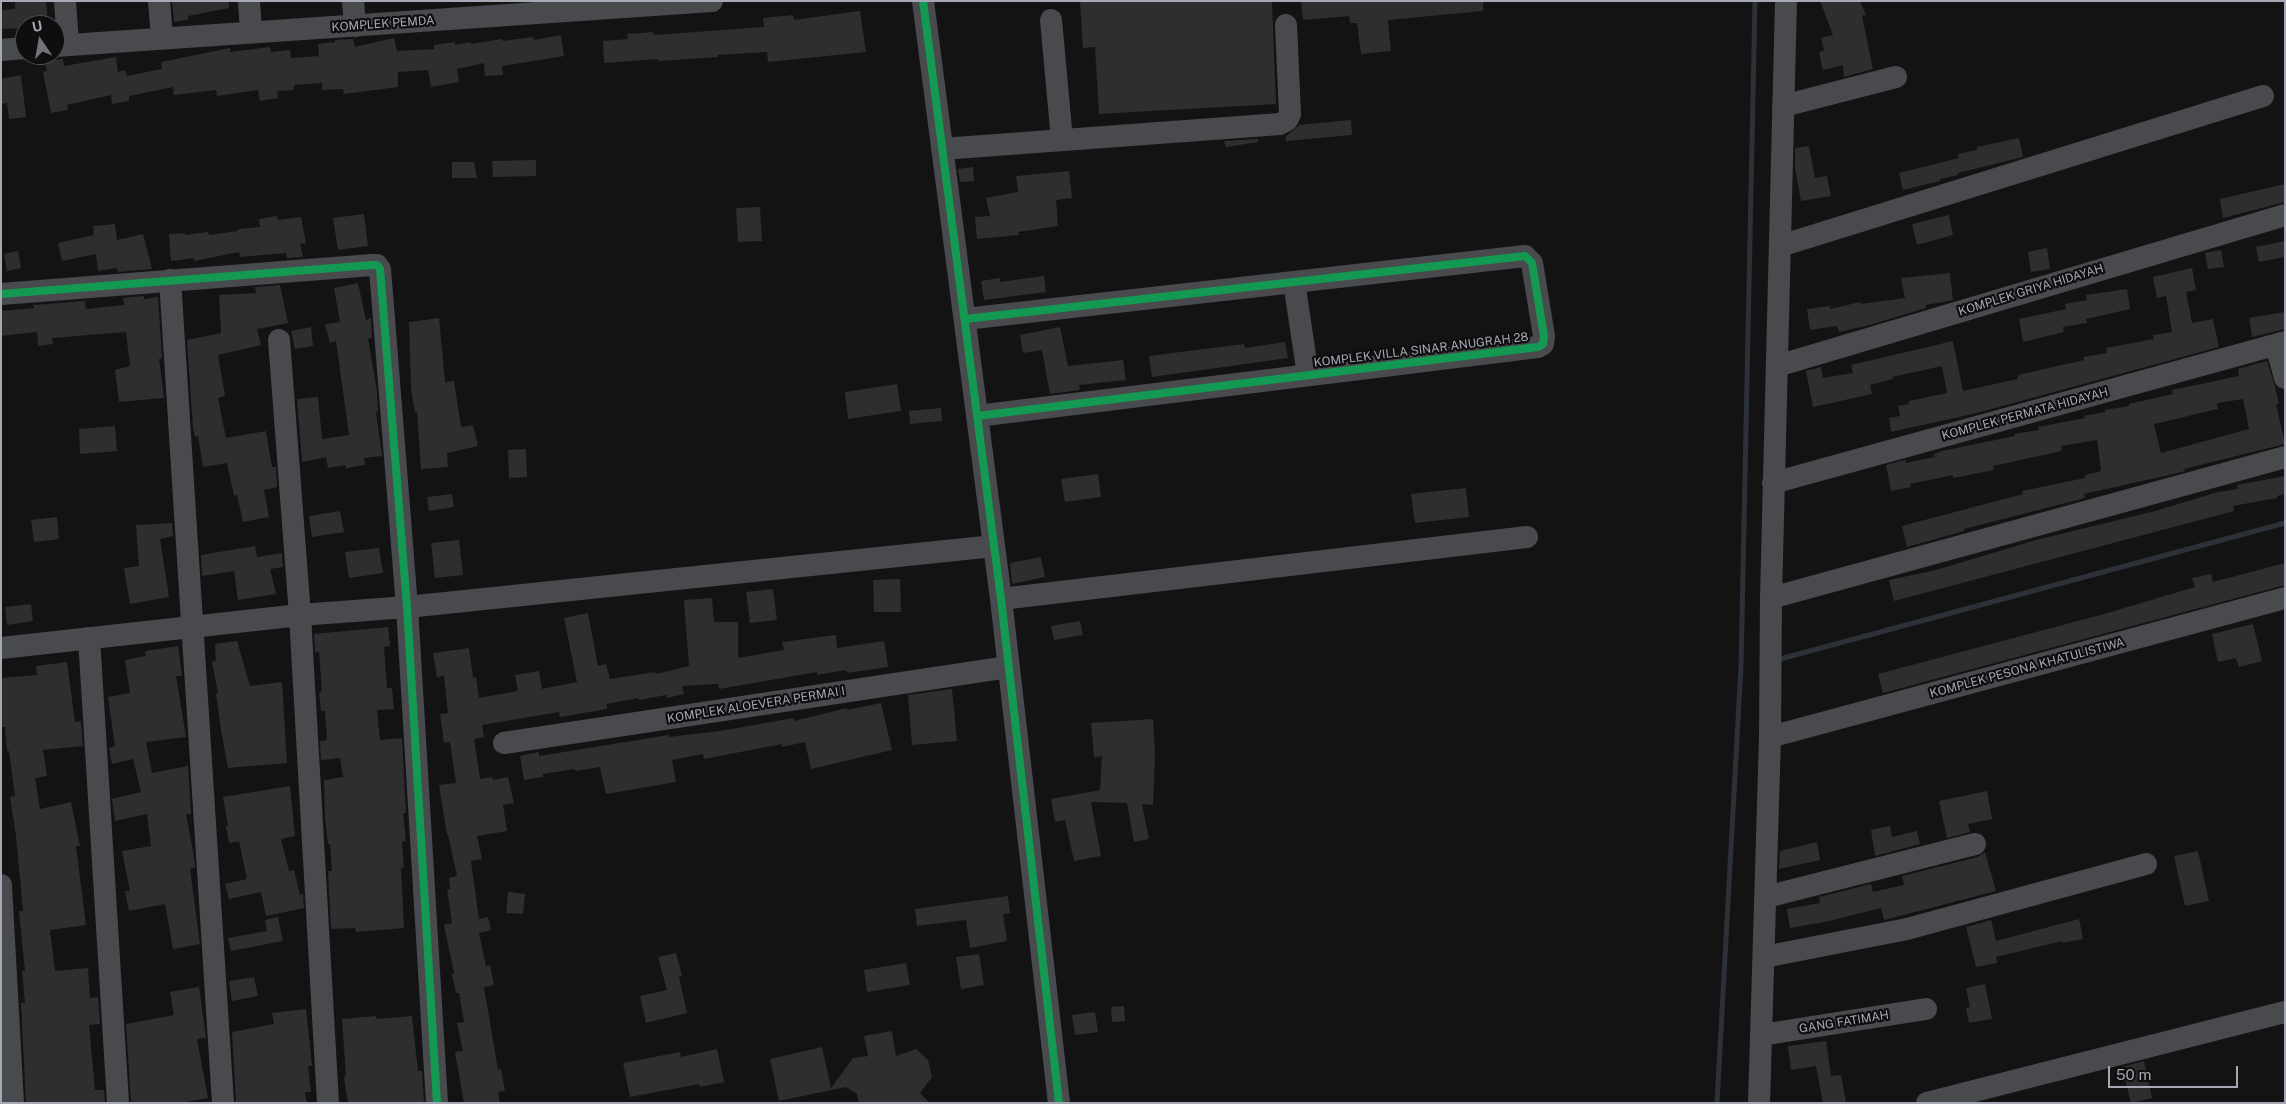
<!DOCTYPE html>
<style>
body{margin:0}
#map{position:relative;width:2286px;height:1104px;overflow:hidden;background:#131314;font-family:"Public Sans",sans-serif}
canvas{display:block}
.frame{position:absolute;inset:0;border:2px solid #a6a8b3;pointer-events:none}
.north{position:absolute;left:15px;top:15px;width:50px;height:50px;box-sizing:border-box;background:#0e0e0f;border:1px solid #4b4c51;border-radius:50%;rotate:348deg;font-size:14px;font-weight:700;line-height:20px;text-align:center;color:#a6a8b3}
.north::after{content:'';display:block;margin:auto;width:18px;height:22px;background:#73747b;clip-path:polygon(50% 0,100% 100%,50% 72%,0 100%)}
.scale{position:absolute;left:2108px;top:1066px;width:130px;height:22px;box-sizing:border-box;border:2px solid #a6a8b3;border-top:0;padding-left:6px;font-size:15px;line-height:18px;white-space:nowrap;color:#a6a8b3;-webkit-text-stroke:4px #0e0e0f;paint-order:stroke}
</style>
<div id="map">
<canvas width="2286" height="1104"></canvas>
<div class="frame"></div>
<div class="north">U</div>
<div class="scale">50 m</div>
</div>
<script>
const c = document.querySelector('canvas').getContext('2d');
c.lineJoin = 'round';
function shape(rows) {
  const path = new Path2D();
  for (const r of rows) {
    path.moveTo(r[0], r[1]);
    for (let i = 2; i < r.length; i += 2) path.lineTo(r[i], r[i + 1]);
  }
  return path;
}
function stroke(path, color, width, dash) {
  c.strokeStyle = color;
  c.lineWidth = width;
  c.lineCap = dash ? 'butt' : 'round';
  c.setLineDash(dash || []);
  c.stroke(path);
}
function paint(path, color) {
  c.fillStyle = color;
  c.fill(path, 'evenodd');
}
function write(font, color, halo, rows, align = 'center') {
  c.font = font + ' "Public Sans",sans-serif';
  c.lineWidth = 4.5;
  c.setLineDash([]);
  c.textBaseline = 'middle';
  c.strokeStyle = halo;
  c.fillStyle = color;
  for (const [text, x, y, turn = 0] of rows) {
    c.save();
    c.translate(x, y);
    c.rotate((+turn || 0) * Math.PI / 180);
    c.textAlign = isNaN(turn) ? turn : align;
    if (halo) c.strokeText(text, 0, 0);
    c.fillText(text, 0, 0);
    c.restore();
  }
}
stroke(shape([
 [1780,659,2285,523],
 [1717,1103,1741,666,1755,1]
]), '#2c3138', 5);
paint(shape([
 [15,1,46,1,48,25,25,25,25,28,1,29,1,10,15,9],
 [172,1,229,1,229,8,188,16,188,20,174,22],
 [1080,1,1272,1,1276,104,1099,114,1095,47,1083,48],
 [1301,1,1483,1,1483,11,1388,20,1391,51,1361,54,1357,23,1350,23,1349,16,1303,20],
 [1820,1,1860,1,1866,15,1862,16,1873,69,1844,77,1843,65,1823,70,1819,52,1824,50,1821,38,1833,35],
 [860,11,866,52,768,62,767,52,718,55,718,57,690,59,658,61,658,59,604,63,603,41,628,39,627,34,653,32,654,35,764,27,763,18,793,15,794,20],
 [561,35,564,56,502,66,503,75,485,76,484,63,457,69,459,82,431,87,428,70,398,72,398,87,344,94,343,89,322,90,322,83,294,85,294,90,277,91,278,98,260,101,258,90,217,96,216,90,174,95,173,87,129,96,129,101,112,104,111,95,67,105,68,110,51,113,43,72,47,71,45,61,63,59,64,66,116,57,118,72,125,70,127,76,162,69,161,62,230,48,230,52,270,47,271,52,290,50,291,58,319,56,318,44,335,42,335,40,353,39,355,47,394,38,397,51,434,49,434,45,455,42,455,45,471,42,471,44,502,39,503,41,533,37,534,40],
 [21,75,26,117,9,119,7,103,1,104,1,79],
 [1351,120,1352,135,1286,141,1286,136,1299,125],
 [2019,138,2023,157,1958,173,1958,175,1940,179,1940,181,1903,190,1899,173,1959,158,1958,154,1977,150,1977,147],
 [1258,139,1258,142,1226,147,1224,141],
 [1809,146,1815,178,1827,176,1831,196,1801,201,1795,168,1795,148],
 [536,160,536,176,493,177,492,161],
 [452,162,474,162,477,178,452,178],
 [973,167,974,181,960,182,958,169],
 [1069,171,1072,198,1056,200,1058,226,1018,232,1019,235,977,239,975,217,990,216,986,198,1018,192,1016,176],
 [2285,184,2285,202,2223,218,2220,199],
 [760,207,762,241,738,242,736,208],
 [364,214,368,246,338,250,333,218],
 [1949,215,1953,235,1917,245,1912,224],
 [277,216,278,220,301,217,306,243,300,244,303,257,287,258,286,253,240,257,239,252,194,261,194,258,171,261,169,234,185,233,185,235,208,232,209,235,238,231,238,229,260,227,259,219],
 [115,224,117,240,143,234,152,269,118,272,117,268,98,271,96,254,62,261,58,243,94,235,93,226],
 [2285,241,2285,257,2259,262,2256,247],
 [2047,248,2050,269,2031,272,2028,252],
 [2221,250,2224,267,2208,269,2205,253],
 [18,251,21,268,7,271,4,254],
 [2192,268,2196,290,2186,292,2192,323,2213,319,2219,347,1977,413,1891,432,1889,418,1900,416,1898,406,1909,404,1909,401,1947,393,1942,366,1892,377,1893,379,1870,385,1872,394,1813,407,1806,371,1821,367,1823,378,1853,373,1851,365,1953,341,1963,391,2018,379,2018,375,2084,360,2083,357,2107,353,2106,348,2154,339,2153,335,2172,332,2166,296,2157,298,2153,277],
 [1950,273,1953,300,1926,305,1926,308,1866,326,1839,332,1837,326,1810,330,1807,309,1830,306,1830,309,1860,302,1861,304,1905,298,1901,278],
 [1044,276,1046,292,984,300,981,281,1000,278,1000,282],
 [358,283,366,320,371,318,372,338,368,339,377,391,378,411,376,412,382,456,364,458,365,465,346,468,345,465,328,468,326,457,302,462,297,399,318,397,322,439,349,435,336,341,330,343,325,324,340,322,334,288],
 [280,285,288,323,257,329,261,345,218,355,225,396,218,398,226,438,266,431,272,467,276,467,277,487,264,490,269,517,243,522,237,495,234,496,227,463,203,467,198,436,195,437,193,428,187,340,221,333,219,295,256,293,255,287],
 [2127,289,2130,309,2086,319,2087,323,2063,327,2064,332,2023,342,2019,319,2066,309,2065,304,2087,300,2086,295],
 [144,296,144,299,158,297,162,358,159,359,164,398,119,402,115,370,130,366,126,332,52,338,53,344,38,346,37,332,1,336,1,311,34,308,33,305,48,304,85,301,86,309,124,305,123,298],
 [2285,312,2285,329,2252,337,2249,318],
 [439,318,445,382,454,381,461,427,473,425,478,446,447,453,448,467,421,469,417,412,415,413,411,388,409,322],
 [311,327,313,346,295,349,291,331],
 [1060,327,1068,366,1123,360,1126,380,1079,385,1080,390,1050,394,1042,350,1023,353,1020,335],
 [1285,342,1288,358,1152,377,1149,356,1244,344,1245,348],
 [2267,361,2275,387,2279,404,2276,404,2285,444,2184,469,2185,471,2169,475,2084,494,2085,498,1964,529,1964,531,1907,547,1902,526,2023,494,2022,491,2085,478,2085,475,2101,471,2097,440,2061,446,2062,451,1993,466,1994,470,1953,478,1953,475,1910,484,1911,487,1891,491,1886,465,1905,460,1906,463,1935,457,1934,454,1942,451,2015,436,2014,434,2039,430,2038,427,2085,418,2084,416,2105,412,2105,410,2129,406,2129,404,2173,394,2172,390,2239,376,2238,369],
 [2243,399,2249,429,2161,453,2154,424,2218,409,2217,403],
 [897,384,901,411,848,419,845,392],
 [941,408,942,421,910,424,909,411],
 [115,426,117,451,80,454,79,429],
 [526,449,527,477,509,478,508,450],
 [1098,474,1101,497,1065,502,1061,479],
 [2285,476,2285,494,2277,496,2277,498,2233,506,2234,511,1894,601,1889,580,1936,570,2036,540,2155,511,2218,492,2238,489,2237,485],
 [1466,488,1469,517,1415,523,1411,494],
 [452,494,454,507,429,511,427,497],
 [340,511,344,532,312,537,309,516],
 [57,517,59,539,34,542,31,520],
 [172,523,173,536,160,539,169,597,130,604,124,568,139,566,136,525],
 [459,540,463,575,435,578,431,543],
 [255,546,257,557,282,553,283,567,270,569,276,594,238,600,234,571,202,576,201,555],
 [379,548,383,573,349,578,345,552],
 [1041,557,1045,577,1012,584,1010,563],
 [2285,563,2285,585,1883,693,1878,674,2104,614,2195,587,2192,578,2211,574,2213,582],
 [900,579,901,612,874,612,873,580],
 [773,589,777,620,750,623,746,592],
 [712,598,714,622,738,622,738,658,784,650,782,642,836,635,837,648,884,641,888,667,847,673,846,670,817,675,817,672,719,689,718,684,682,686,684,694,667,698,666,695,639,700,638,698,607,704,607,709,560,717,559,712,482,725,484,737,474,739,480,779,492,777,493,780,508,777,514,803,503,805,507,831,477,836,482,859,471,861,479,919,488,917,491,930,479,933,486,966,490,965,494,985,484,987,498,1070,501,1069,505,1091,498,1092,500,1103,464,1103,455,1052,463,1051,457,1023,464,1022,459,993,456,993,452,974,454,973,444,925,452,923,447,889,450,889,449,878,457,876,448,835,447,835,439,785,456,783,450,742,444,743,440,714,448,713,444,676,437,677,433,653,469,648,473,678,476,677,479,698,518,691,515,675,539,671,542,689,577,682,564,618,588,613,598,666,606,664,610,679,655,672,656,674,689,666,684,600],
 [31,604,33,621,7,625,5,607],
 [1080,621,1083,635,1054,640,1051,626],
 [2253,624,2262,661,2239,667,2236,658,2218,662,2212,634],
 [388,627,390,646,384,647,387,688,392,688,394,709,377,710,380,740,402,738,406,813,403,813,406,841,402,842,404,867,401,868,404,928,356,932,355,928,331,929,328,871,332,871,330,844,328,844,325,818,324,780,343,777,340,758,321,760,320,741,327,740,325,711,321,711,319,692,322,691,319,652,315,652,314,634],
 [237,641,250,686,282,682,287,763,228,768,221,730,216,694,218,693,212,662,216,661,215,644],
 [178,646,182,676,176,676,186,737,146,742,152,773,188,766,191,814,186,814,194,857,195,868,190,869,200,944,173,949,165,904,129,911,125,891,130,891,122,851,151,846,147,814,115,821,112,799,141,792,133,759,112,764,109,748,115,746,108,697,130,693,125,660,146,656,145,651],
 [67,662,75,722,81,721,83,746,43,750,47,776,35,778,40,809,71,802,80,846,76,846,86,925,50,930,55,971,88,968,90,998,98,997,100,1024,89,1025,95,1090,104,1090,105,1103,26,1103,21,1003,25,1003,22,971,25,971,19,911,23,911,16,836,10,797,15,796,9,751,7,751,5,727,2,727,1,718,1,678,37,675,36,666],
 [952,689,957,741,912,745,908,695],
 [881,703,892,750,811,769,805,742,782,747,782,744,704,759,703,754,672,760,676,782,606,794,600,767,575,771,575,769,543,774,543,777,524,780,520,756,539,752,539,756,669,735,669,737,720,731,794,718,794,721,847,708,847,710],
 [1153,719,1155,753,1153,805,1142,804,1149,839,1134,842,1127,803,1091,802,1101,856,1074,861,1065,820,1055,822,1051,799,1100,790,1102,756,1094,757,1091,723],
 [290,786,295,836,281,839,289,871,294,870,300,895,303,894,304,908,266,916,261,892,229,899,225,884,247,879,239,841,229,843,226,826,228,826,223,797],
 [1987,791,1992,819,1968,824,1970,832,1947,838,1939,801],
 [1890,826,1892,837,1917,831,1920,844,1875,856,1871,830],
 [1817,842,1820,860,1779,869,1780,851],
 [2198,851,2209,901,2185,906,2174,856],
 [1985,852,1996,891,1884,920,1881,908,1825,922,1790,928,1787,909,1820,903,1819,897,1871,884,1873,892,1904,885,1902,876,1978,857],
 [508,892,525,894,523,914,506,913],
 [1008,896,1010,913,1003,914,1007,941,970,948,966,920,917,926,915,909],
 [278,917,283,941,231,951,228,938,267,931,265,920],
 [2079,919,2083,939,2062,943,2062,941,1996,957,1997,963,1976,967,1966,927,1991,920,1996,941],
 [676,953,682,976,679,977,687,1013,646,1023,640,996,667,990,658,957],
 [979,954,984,985,961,989,956,957],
 [906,963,910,985,867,992,864,970],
 [254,977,258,996,232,1001,229,981],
 [1985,984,1992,1019,1969,1023,1966,1008,1970,1007,1966,988],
 [199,987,206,1038,197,1039,208,1098,181,1103,131,1103,126,1024,174,1015,170,992],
 [1124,1006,1125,1021,1112,1022,1111,1007],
 [306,1009,312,1066,308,1066,311,1092,305,1092,307,1103,236,1103,232,1032,274,1024,272,1013],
 [1095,1012,1098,1032,1075,1035,1072,1015],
 [376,1016,376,1019,412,1016,418,1071,422,1071,424,1103,348,1103,344,1077,346,1076,342,1019],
 [892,1031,896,1056,916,1049,928,1060,932,1077,920,1093,930,1103,859,1103,857,1094,846,1087,779,1101,770,1059,822,1047,831,1088,853,1058,868,1056,864,1036],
 [1826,1041,1831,1076,1841,1075,1846,1103,1823,1103,1816,1066,1791,1070,1788,1046],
 [717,1049,724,1082,700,1087,699,1084,630,1097,623,1063,680,1052,681,1057],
 [2144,1061,2152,1098,2131,1103,2122,1067]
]), '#2e2e2f');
stroke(shape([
 [65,1,68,45],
 [159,1,162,38],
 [249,1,251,32],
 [353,1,355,26],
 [923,1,1001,599,1059,1103],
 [1051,20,1062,140],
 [55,46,712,1],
 [1,50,25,48],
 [1783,106,1896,77],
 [942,149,1280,124,1287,120,1290,114,1286,25],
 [1780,246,2263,96],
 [170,280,223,1103],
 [1294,282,1308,375],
 [1,294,372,265,377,265,380,269,407,607,437,1103],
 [965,319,1525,256,1532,263,1544,336,1543,344,1538,347,977,416],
 [279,340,300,615,328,1103],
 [2276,345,2285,378],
 [1777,366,2285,215],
 [1773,483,2285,342],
 [1771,598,2285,457],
 [1001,599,1527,537],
 [89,638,118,1103],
 [1,648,300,615,407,607,994,546],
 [1770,737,2285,598],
 [504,743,1008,667],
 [1,885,13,1103],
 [1766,897,1975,844],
 [1764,957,1907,929,2146,864],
 [1761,1035,1926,1009],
 [1759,1103,1770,737,1771,598,1786,1],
 [1927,1103,2285,1012]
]), '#494a4d', 22);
stroke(shape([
 [923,1,1001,599,1059,1103],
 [1,294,372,265,377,265,380,269,407,607,437,1103],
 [965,319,1525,256,1532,263,1544,336,1543,344,1538,347,977,416]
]), '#139951', 8);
write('12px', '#a6a8b3', '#0e0e0f', [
 ["KOMPLEK PEMDA",383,24,-4],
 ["KOMPLEK GRIYA HIDAYAH",2031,290,-17],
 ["KOMPLEK VILLA SINAR ANUGRAH 28",1421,350,-7],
 ["KOMPLEK PERMATA HIDAYAH",2025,414,-15],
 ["KOMPLEK PESONA KHATULISTIWA",2027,668,-15],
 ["KOMPLEK ALOEVERA PERMAI I",756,705,-9],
 ["GANG FATIMAH",1844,1022,-9]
]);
</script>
